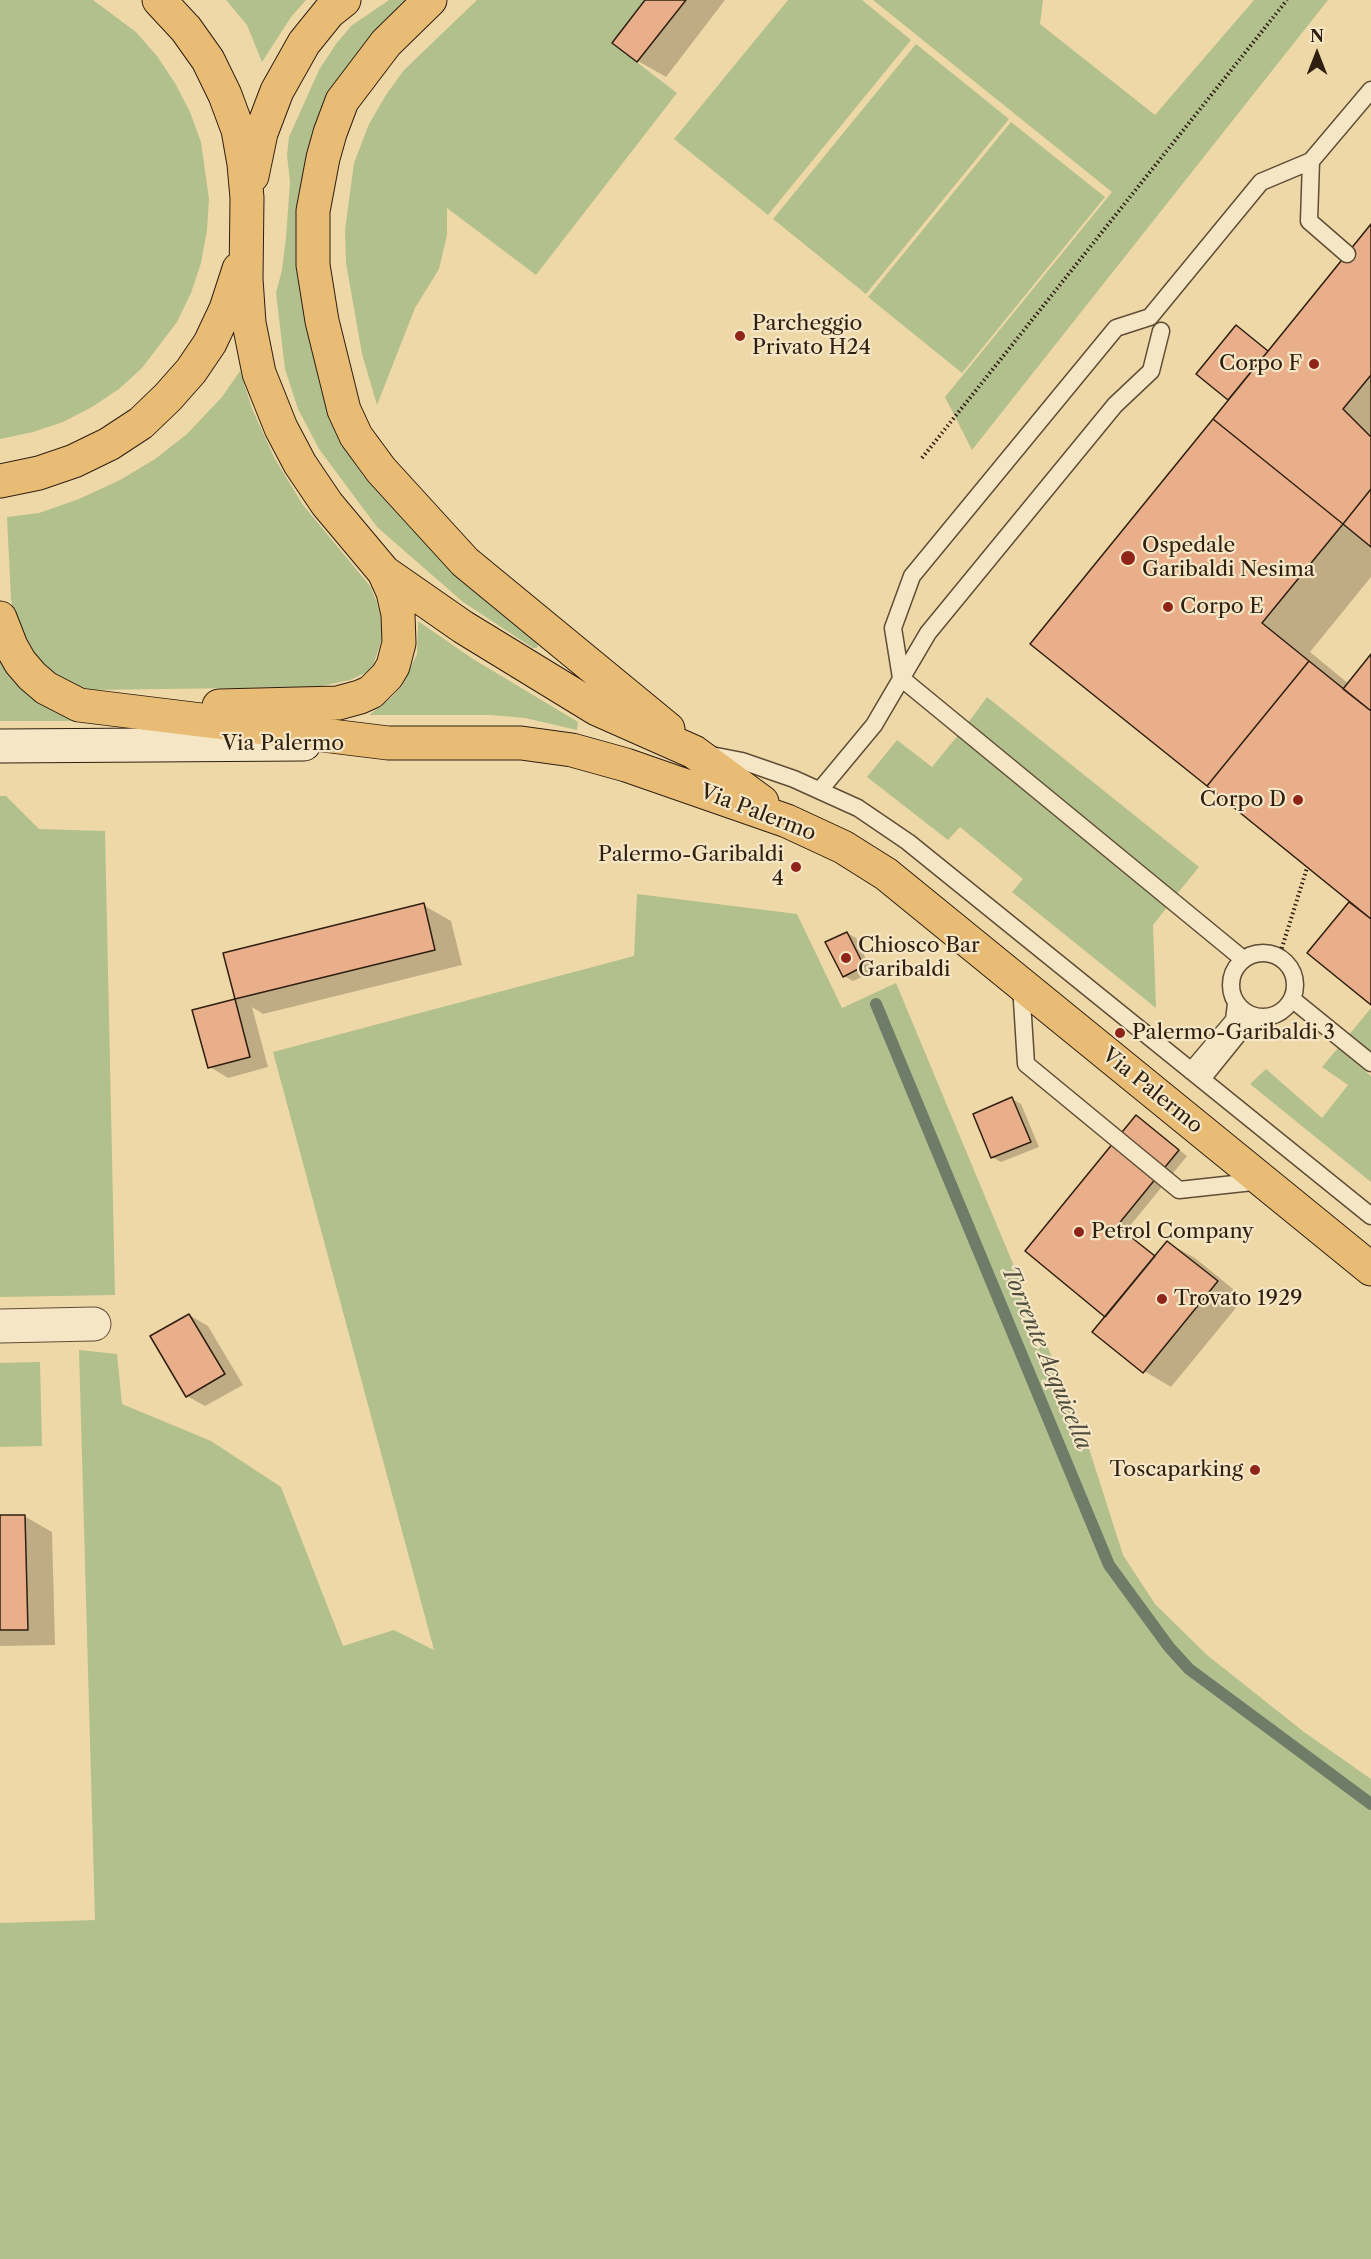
<!DOCTYPE html>
<style>
body{margin:0}
#map{position:relative;width:1371px;height:2259px;overflow:hidden;background:#efd8a7;font-family:"Libre Caslon Text",serif}
canvas{display:block}
.north{position:absolute;left:1287px;top:24px;width:60px;height:60px;-webkit-text-stroke:4px #f5e6c6;paint-order:stroke;rotate:0deg;font-size:16px;font-weight:700;line-height:24px;text-align:center;color:#2f1f10}
.north::after{content:'';display:block;margin:auto;width:21px;height:27px;background:#2f1f10;clip-path:polygon(50% 0,100% 100%,50% 72%,0 100%)}
</style>
<div id="map">
<canvas width="1371" height="2259"></canvas>
<div class="north">N</div>
</div>
<script>
const c = document.querySelector('canvas').getContext('2d');
c.lineJoin = 'round';
function paint(path, color) {
  c.fillStyle = color;
  c.fill(path, 'evenodd');
}
function shape(rows) {
  const path = new Path2D();
  for (const r of rows) {
    if (r.length === 3) {
      path.moveTo(r[0] + r[2], r[1]);
      path.arc(r[0], r[1], r[2], 0, 2 * Math.PI);
      continue;
    }
    path.moveTo(r[0], r[1]);
    for (let i = 2; i < r.length; i += 2) path.lineTo(r[i], r[i + 1]);
  }
  return path;
}
function stroke(path, color, width, dash) {
  c.strokeStyle = color;
  c.lineWidth = width;
  c.lineCap = dash ? 'butt' : 'round';
  c.setLineDash(dash || []);
  c.stroke(path);
}
function write(font, color, halo, rows, align = 'center') {
  c.font = font + ' "Libre Caslon Text",serif';
  c.lineWidth = 4.5;
  c.setLineDash([]);
  c.textBaseline = 'middle';
  c.strokeStyle = halo;
  c.fillStyle = color;
  for (const [text, x, y, turn = 0] of rows) {
    c.save();
    c.translate(x, y);
    c.rotate((+turn || 0) * Math.PI / 180);
    c.textAlign = isNaN(turn) ? turn : align;
    if (halo) c.strokeText(text, 0, 0);
    c.fillText(text, 0, 0);
    c.restore();
  }
}
paint(shape([
 [0,0,93,0,136,32,157,56,175,83,190,112,201,142,209,199,207,230,201,263,191,293,177,322,142,368,119,389,92,407,63,422,33,432,0,439],
 [226,0,306,0,291,17,262,62,247,25],
 [389,0,409,0,313,141,343,446,364,477,431,548,532,636,538,644,537,648,533,648,463,602,377,527,319,449,298,409,285,369,276,293,282,270,286,238,290,182,287,155,289,137,319,70,336,44,351,26],
 [477,0,645,0,612,43,677,93,536,275,447,208,447,235,439,269,415,308,377,405,362,354,346,263,345,230,354,163,369,124,386,95,404,70],
 [788,0,862,0,911,40,768,215,674,139],
 [873,0,1043,0,1040,24,1155,115,1254,0,1328,0,972,450,945,397,1112,192],
 [916,44,1009,119,866,294,773,219],
 [1011,122,1105,197,962,373,868,297],
 [240,371,253,411,275,459,303,505,370,586,376,600,383,625,382,638,373,666,365,673,350,680,316,687,89,690,75,686,44,667,32,653,17,628,11,599,7,517,39,513,79,499,120,480,155,459,187,434,222,397],
 [418,621,473,659,578,722,577,730,525,718,491,715,369,715,392,697,402,686,417,654],
 [0,658,87,721,0,721],
 [987,697,1199,867,1177,894,968,723],
 [959,734,1168,906,1153,925,1156,1008,1012,892,1023,879,960,827,948,840,867,777,897,740,932,767],
 [0,796,6,796,39,829,105,831,115,1295,0,1297],
 [637,894,797,914,842,1008,896,983,1086,1439,1123,1555,1155,1604,1207,1655,1304,1732,1371,1779,1371,2259,0,2259,0,1923,95,1920,79,1350,117,1354,122,1404,211,1441,281,1487,343,1646,394,1630,434,1650,273,1052,634,956],
 [1371,1008,1371,1054,1348,1036],
 [1338,1048,1371,1076,1371,1182,1250,1084,1266,1069,1322,1118,1348,1085,1322,1067],
 [40,1362,42,1446,0,1447,0,1363]
]), '#b2c08d');
paint(shape([
 [647,0,725,0,666,77,638,61,614,42],
 [1371,228,1371,577,1310,652,1349,684,1371,657,1371,1003,1309,953,1351,902,1032,644,1231,400,1198,374,1237,327,1270,352],
 [423,905,451,921,462,965,263,1014,252,1007,268,1067,228,1078,210,1067,194,1011,236,1000,225,954],
 [847,933,856,938,872,972,853,981,844,976],
 [1012,1099,1021,1104,1039,1147,1001,1162,992,1157],
 [1136,1117,1187,1156,1125,1232,1156,1257,1168,1243,1195,1258,1244,1298,1171,1387,1144,1371,1107,1316,1027,1251],
 [189,1315,208,1326,243,1385,205,1406,187,1396],
 [24,1516,52,1532,55,1645,0,1646,0,1517]
]), '#0003');
stroke(shape([
 [876,1004,1109,1565,1169,1647,1189,1669,1371,1804]
]), '#6f7d68', 12);
const building = shape([
 [645,0,686,0,637,62,612,43,645,0],
 [1371,224,1371,489,1343,524,1213,419,1371,224],
 [1236,325,1268,351,1228,400,1196,374,1236,325],
 [1371,375,1371,437,1343,409,1371,375],
 [1213,419,1343,524,1262,623,1309,661,1207,786,1030,644,1213,419],
 [1371,489,1371,547,1343,524,1371,489],
 [1371,654,1371,711,1343,689,1371,654],
 [1309,661,1371,711,1371,919,1207,786,1309,661],
 [1349,902,1371,919,1371,1005,1307,953,1349,902],
 [424,903,435,950,235,999,223,953,424,903],
 [847,932,864,966,843,977,825,942,847,932],
 [235,999,250,1057,208,1068,192,1010,235,999],
 [1012,1097,1031,1142,991,1158,973,1114,1012,1097],
 [1136,1115,1179,1150,1117,1226,1155,1256,1105,1317,1025,1251,1136,1115],
 [1167,1241,1218,1281,1143,1373,1092,1332,1167,1241],
 [189,1314,225,1374,186,1397,150,1336,189,1314],
 [0,1515,25,1515,28,1630,0,1630,0,1515]
]);
paint(building, '#e9af8b');
stroke(building, '#2f1f10', 1.5);
const lane = shape([
 [1311,161,1309,221,1347,254],
 [711,755,742,761,794,779,858,808,908,842,1371,1216],
 [820,790,874,725,928,633,1115,405,1151,371,1161,331],
 [1263,985,32],
 [1243,959,901,678,893,628,912,576,1116,328,1150,317,1261,182,1311,161,1371,90],
 [1021,985,1026,1064,1179,1190,1262,1181],
 [1292,999,1371,1063],
 [1191,1071,1234,1020,1236,1004],
 [1202,1079,1244,1027,1259,1017]
]);
const street = shape([
 [0,1326,94,1324]
]);
const secondary = shape([
 [0,746,304,744]
]);
const primary = shape([
 [159,0,186,29,208,60,225,95,238,130,244,164,247,198,246,279,249,323,259,373,281,428,300,464,327,504,384,572,463,627,597,709,694,752,762,802],
 [430,0,386,43,342,101,330,133,323,158,313,211,313,265,322,321,344,410,356,436,381,470,465,562,668,729],
 [252,176,261,133,277,91,304,43,329,12,344,0],
 [0,481,39,473,74,461,109,444,141,423,168,397,191,371,210,343,226,309,239,269],
 [0,618,11,646,20,662,32,676,46,688,79,705,388,743,521,743,572,750,626,765,787,821,843,847,886,874,1371,1269],
 [219,706,338,703,360,697,371,692,387,676,393,666,399,643,398,614,393,592,384,572]
]);
stroke(lane, '#5f4d36', 19);
stroke(street, '#5f4d36', 35);
stroke(secondary, '#2f1f10', 35);
stroke(primary, '#2f1f10', 35);
stroke(shape([
 [922,458,1287,0],
 [1279,957,1307,868]
]), '#2f1f10', 4, [1.5, 3]);
stroke(lane, '#f5e6c6', 16);
stroke(street, '#f5e6c6', 33);
stroke(secondary, '#f5e6c6', 33);
stroke(primary, '#e8bc74', 33);
for (const [x, y, r, color] of [
 [740,336,6,"#8f2418"],
 [1314,364,6,"#8f2418"],
 [1128,558,8,"#8f2418"],
 [1168,607,6,"#8f2418"],
 [1298,800,6,"#8f2418"],
 [796,867,6,"#8f2418"],
 [846,958,6,"#8f2418"],
 [1120,1033,6,"#8f2418"],
 [1079,1232,6,"#8f2418"],
 [1162,1299,6,"#8f2418"],
 [1255,1470,6,"#8f2418"]
]) {
  const dot = new Path2D();
  dot.arc(x, y, r, 0, 2 * Math.PI);
  c.fillStyle = color;
  c.fill(dot);
  stroke(dot, '#f5e6c6', 2);
}
write('21px', '#2f1f10', '#f5e6c6', [
 ["Parcheggio",752,324],
 ["Privato H24",752,348],
 ["Corpo F",1302,364,"right"],
 ["Ospedale",1142,546],
 ["Garibaldi Nesima",1142,570],
 ["Corpo E",1180,607],
 ["Corpo D",1286,800,"right"],
 ["Palermo-Garibaldi",784,855,"right"],
 ["4",784,879,"right"],
 ["Chiosco Bar",858,946],
 ["Garibaldi",858,970],
 ["Palermo-Garibaldi 3",1132,1033],
 ["Petrol Company",1091,1232],
 ["Trovato 1929",1174,1299],
 ["Toscaparking",1243,1470,"right"]
], 'left');
write('21px', '#2f1f10', '#f5e6c6', [
 ["Via Palermo",283,744],
 ["Via Palermo",758,813,21],
 ["Via Palermo",1152,1091,39]
]);
write('italic 22px', '#4f4e3c', '#f5e6c6', [
 ["Torrente Acquicella",1046,1358,67]
]);
</script>
